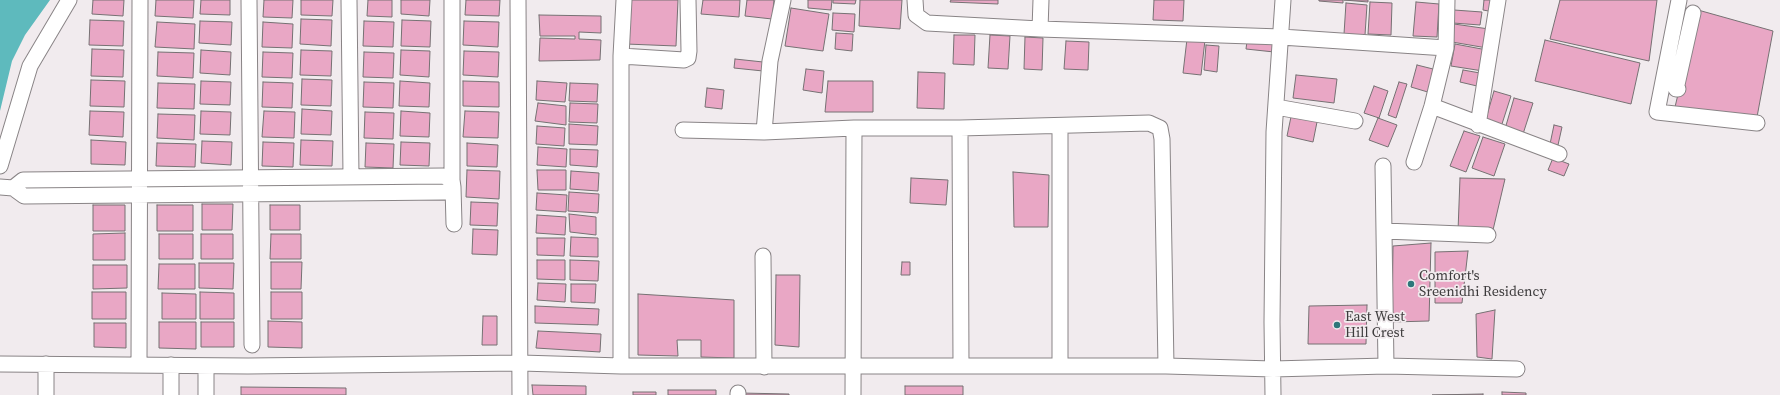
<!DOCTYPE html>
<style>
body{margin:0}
canvas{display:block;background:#f1ebee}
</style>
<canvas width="1780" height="395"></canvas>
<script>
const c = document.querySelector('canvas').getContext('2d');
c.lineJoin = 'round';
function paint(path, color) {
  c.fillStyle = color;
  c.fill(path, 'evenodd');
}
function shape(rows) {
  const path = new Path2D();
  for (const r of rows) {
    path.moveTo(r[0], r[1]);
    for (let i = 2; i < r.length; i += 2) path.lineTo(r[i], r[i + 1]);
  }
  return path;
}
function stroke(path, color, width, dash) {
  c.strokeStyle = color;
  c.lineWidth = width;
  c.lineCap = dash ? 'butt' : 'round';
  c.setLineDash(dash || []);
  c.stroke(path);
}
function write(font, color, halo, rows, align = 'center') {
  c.font = font + ' "Source Serif 4",serif';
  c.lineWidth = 3.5;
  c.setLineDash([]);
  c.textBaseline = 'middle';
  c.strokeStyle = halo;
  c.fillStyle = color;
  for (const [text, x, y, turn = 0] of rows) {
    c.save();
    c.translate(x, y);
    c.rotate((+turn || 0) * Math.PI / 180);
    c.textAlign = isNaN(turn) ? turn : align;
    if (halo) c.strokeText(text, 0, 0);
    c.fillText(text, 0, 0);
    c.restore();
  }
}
paint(shape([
 [0,0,50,0,25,35,12,61,0,111]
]), '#5ebabd');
const building = shape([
 [93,0,124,0,123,16,92,14,93,0],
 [156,0,194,0,193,18,155,16,156,0],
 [201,0,230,0,230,15,200,14,201,0],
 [264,0,293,0,292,18,263,17,264,0],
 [301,0,333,0,332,16,301,15,301,0],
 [368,0,392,0,392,17,367,16,368,0],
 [401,0,430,0,429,16,401,14,401,0],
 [466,0,500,0,499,16,465,15,466,0],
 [627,0,678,0,676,46,626,44,627,0],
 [703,0,740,0,739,17,701,14,703,0],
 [747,0,774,0,772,19,745,16,747,0],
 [808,0,832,0,831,10,808,8,808,0],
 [833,0,856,0,855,4,833,3,833,0],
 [860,0,902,0,900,29,859,26,860,0],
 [951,0,998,0,998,4,950,2,951,0],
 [1154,0,1184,0,1183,21,1153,20,1154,0],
 [1319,0,1343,0,1343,3,1319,1,1319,0],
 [1344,0,1368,0,1368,2,1344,0],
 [1484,0,1495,0,1494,12,1483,10,1484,0],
 [1560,0,1657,0,1649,61,1550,39,1560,0],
 [1370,2,1392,3,1391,35,1368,34,1370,2],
 [1416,2,1439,4,1437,37,1413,36,1416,2],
 [1346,3,1367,5,1365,35,1344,34,1346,3],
 [791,8,829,14,823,51,785,46,791,8],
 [1454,10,1482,12,1480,25,1453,23,1454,10],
 [1698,10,1773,31,1757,117,1675,107,1698,10],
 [833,13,855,14,854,32,832,30,833,13],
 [539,15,601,16,601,33,579,32,579,39,601,40,600,60,539,61,540,38,575,39,575,36,540,36,539,15],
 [301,19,332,20,331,46,300,44,301,19],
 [90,20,124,21,123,46,89,45,90,20],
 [402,20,431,21,430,47,401,46,402,20],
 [200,21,232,22,231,45,199,43,200,21],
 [364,21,394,22,393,47,363,46,364,21],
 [464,21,499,22,498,47,463,45,464,21],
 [157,22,195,24,194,49,155,47,157,22],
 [263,22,293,24,292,48,262,47,263,22],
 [1454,24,1489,29,1487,48,1452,42,1454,24],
 [836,33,853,34,852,51,835,49,836,33],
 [954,35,975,35,974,65,953,64,954,35],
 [990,35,1010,36,1008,69,988,68,990,35],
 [1025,37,1043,38,1042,70,1024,69,1025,37],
 [1187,39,1205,40,1201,75,1183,73,1187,39],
 [1545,40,1640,63,1631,104,1535,81,1545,40],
 [1066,41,1089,42,1088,70,1064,69,1066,41],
 [1247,41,1275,44,1274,52,1246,49,1247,41],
 [1455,44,1487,50,1483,71,1451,66,1455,44],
 [1206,45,1219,46,1217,72,1204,70,1206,45],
 [92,49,124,50,123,77,91,76,92,49],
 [201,50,231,52,230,75,200,73,201,50],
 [301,50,332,51,331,76,300,75,301,50],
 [401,50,430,51,429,77,400,75,401,50],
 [464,51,499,52,498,77,463,75,464,51],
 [158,52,194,53,193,78,157,76,158,52],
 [263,52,293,53,292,78,262,77,263,52],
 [364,52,394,53,393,78,363,77,364,52],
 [735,59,763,62,763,71,734,68,735,59],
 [1417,65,1437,70,1431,93,1411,87,1417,65],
 [806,69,824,71,822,93,803,90,806,69],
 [1463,70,1480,73,1477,86,1460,82,1463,70],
 [918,72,945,73,944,109,917,108,918,72],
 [1296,75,1337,79,1334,103,1293,98,1296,75],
 [302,79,332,80,331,106,301,105,302,79],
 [91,80,125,81,124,107,90,106,91,80],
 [201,81,231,82,230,105,200,104,201,81],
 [400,81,430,83,429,107,399,106,400,81],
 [463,81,499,82,499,107,463,106,463,81],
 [537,81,567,83,565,102,536,100,537,81],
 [828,81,873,81,873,112,825,112,828,81],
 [263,82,293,83,292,108,262,107,263,82],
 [364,82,394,83,393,108,363,107,364,82],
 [1399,82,1407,84,1396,118,1388,115,1399,82],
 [158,83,195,84,194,109,157,108,158,83],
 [570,83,598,84,597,102,569,101,570,83],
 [1374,86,1388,91,1379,118,1364,113,1374,86],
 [707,88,724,90,722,109,705,107,707,88],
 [1494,91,1511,96,1501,127,1485,122,1494,91],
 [1514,98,1533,103,1523,134,1505,129,1514,98],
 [538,103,566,106,566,125,535,121,538,103],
 [570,103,598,104,597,123,569,122,570,103],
 [302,109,332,111,331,135,301,134,302,109],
 [90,111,124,112,123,137,89,135,90,111],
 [201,111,231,112,230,135,200,134,201,111],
 [264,111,295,112,294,138,262,137,264,111],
 [401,111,430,113,429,137,400,136,401,111],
 [465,111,499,112,498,138,463,137,465,111],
 [365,112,394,113,393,139,364,138,365,112],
 [1292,112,1318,117,1313,142,1287,136,1292,112],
 [158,114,195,115,194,140,157,138,158,114],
 [1378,118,1397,125,1388,147,1369,140,1378,118],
 [569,124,598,126,597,145,569,144,569,124],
 [1554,125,1562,127,1558,145,1550,144,1554,125],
 [537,126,565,128,564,146,536,144,537,126],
 [1464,131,1480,136,1466,172,1450,166,1464,131],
 [1483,137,1505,144,1494,176,1472,168,1483,137],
 [91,140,126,142,125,165,91,164,91,140],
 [301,140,333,141,332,166,300,165,301,140],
 [202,141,232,142,231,165,201,163,202,141],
 [263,142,294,143,293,167,262,166,263,142],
 [401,142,430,143,429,166,400,165,401,142],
 [157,143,196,144,195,167,156,166,157,143],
 [366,143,394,144,393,168,365,167,366,143],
 [467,143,498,145,497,167,467,166,467,143],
 [538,147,567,149,566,167,537,165,538,147],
 [570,149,598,150,597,167,570,165,570,149],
 [1553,158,1569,164,1564,176,1548,170,1553,158],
 [467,170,500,171,499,199,466,197,467,170],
 [537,170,566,170,566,190,538,190,537,170],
 [571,171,599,173,598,191,570,189,571,171],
 [1013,172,1049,175,1048,227,1014,227,1013,172],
 [911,178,948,180,946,205,910,203,911,178],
 [1460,178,1505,179,1493,230,1458,231,1460,178],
 [569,192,599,194,598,213,568,211,569,192],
 [537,193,567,195,566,212,536,210,537,193],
 [471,202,498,203,497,226,470,225,471,202],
 [202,204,233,204,232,230,202,230,202,204],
 [93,205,125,205,125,231,93,231,93,205],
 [157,205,193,205,193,231,157,231,157,205],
 [270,205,300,205,300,230,270,230,270,205],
 [569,214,596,217,596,235,570,232,569,214],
 [537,215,566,217,565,235,536,233,537,215],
 [473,229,498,230,497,255,472,254,473,229],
 [125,233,125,260,93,260,93,234,125,233],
 [159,234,193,234,193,259,159,259,159,234],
 [201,234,233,234,233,259,201,259,201,234],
 [271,234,301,234,301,259,270,259,271,234],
 [571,237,598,238,598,257,570,256,571,237],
 [537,238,565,238,564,256,537,255,537,238],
 [1431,243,1429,321,1392,322,1393,246,1431,243],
 [1468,251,1462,303,1435,303,1435,252,1468,251],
 [537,260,565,260,565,280,537,279,537,260],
 [570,260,599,261,598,281,570,280,570,260],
 [271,262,302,262,301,289,271,289,271,262],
 [902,262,910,262,910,275,901,275,902,262],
 [199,263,234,263,233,289,199,288,199,263],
 [159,264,195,264,195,289,158,289,159,264],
 [93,265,127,265,127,288,93,289,93,265],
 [776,275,800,275,799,347,775,345,776,275],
 [538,283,566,284,565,302,537,300,538,283],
 [571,284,596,284,595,303,571,302,571,284],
 [92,292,126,292,126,319,92,319,92,292],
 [200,292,234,293,234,319,200,319,200,292],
 [271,292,302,292,302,319,271,319,271,292],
 [162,293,196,294,196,319,162,319,162,293],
 [638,294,734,300,734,358,701,357,701,340,677,340,678,356,638,355,638,294],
 [1367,305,1366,344,1308,344,1309,306,1367,305],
 [535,306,599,309,598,325,535,323,535,306],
 [1495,310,1492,359,1477,357,1476,314,1495,310],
 [483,316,497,316,497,345,482,345,483,316],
 [268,321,302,322,302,348,268,347,268,321],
 [159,322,196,322,196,349,159,348,159,322],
 [201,322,234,322,234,347,201,347,201,322],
 [94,323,126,323,126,348,94,347,94,323],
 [538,331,601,334,600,352,536,348,538,331],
 [532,385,586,386,586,395,533,395,532,385],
 [905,386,963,386,963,395,905,395,905,386],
 [241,387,346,388,346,395,241,395,241,387],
 [668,390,716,390,716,395,668,395,668,390],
 [633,392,656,392,656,395,633,395,633,392],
 [1502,392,1526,393,1526,395,1502,395,1502,392],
 [740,393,789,394,789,395,740,395,740,393],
 [1483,394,1483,395,1432,395,1483,394]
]);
paint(building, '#e9a7c5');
stroke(building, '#767173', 1);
const minor = shape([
 [249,0,252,345],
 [349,0,351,176],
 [518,0,520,395],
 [915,0,916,15,927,23,1040,29,1281,37,1446,48],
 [1679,0,1657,112,1757,123],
 [1040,29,1041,0],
 [621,56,684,60,688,58,689,51,688,0],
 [1678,89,1676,89,1693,13],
 [1432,106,1559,154],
 [1276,107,1355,121],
 [1478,125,1498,0],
 [1060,126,1060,366],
 [960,128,961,366],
 [683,130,764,132,854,128,960,128,1149,123,1160,128,1162,139,1166,366],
 [764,132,770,61,783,0],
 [1414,162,1432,106,1446,48,1447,0],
 [0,166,30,66,69,0],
 [1383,166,1386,366],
 [452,180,452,0],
 [0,187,13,188,24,196,445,192,453,187,452,180,443,176,23,180,13,188],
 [453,187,454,224],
 [1384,231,1488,235],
 [763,256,764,367],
 [0,364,248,366,521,363,621,366,1166,366,1273,369,1386,366,1517,369],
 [139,365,140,0],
 [621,366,621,56,624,0],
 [46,395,46,364],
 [171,395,171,365],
 [206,395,206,366],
 [738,395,738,393],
 [853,395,854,128],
 [1273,395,1272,322,1274,132,1283,0]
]);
stroke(minor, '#898486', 17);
stroke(minor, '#fff', 15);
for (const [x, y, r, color] of [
 [1411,284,4,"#2d777a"],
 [1337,325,4,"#2d777a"]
]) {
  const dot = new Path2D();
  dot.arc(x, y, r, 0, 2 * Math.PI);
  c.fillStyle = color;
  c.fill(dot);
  stroke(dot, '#f1ebee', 1.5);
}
write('14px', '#3d3b3c', '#f1ebee', [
 ["Comfort's",1419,276],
 ["Sreenidhi Residency",1419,292],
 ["East West",1345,317],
 ["Hill Crest",1345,333]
], 'left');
</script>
